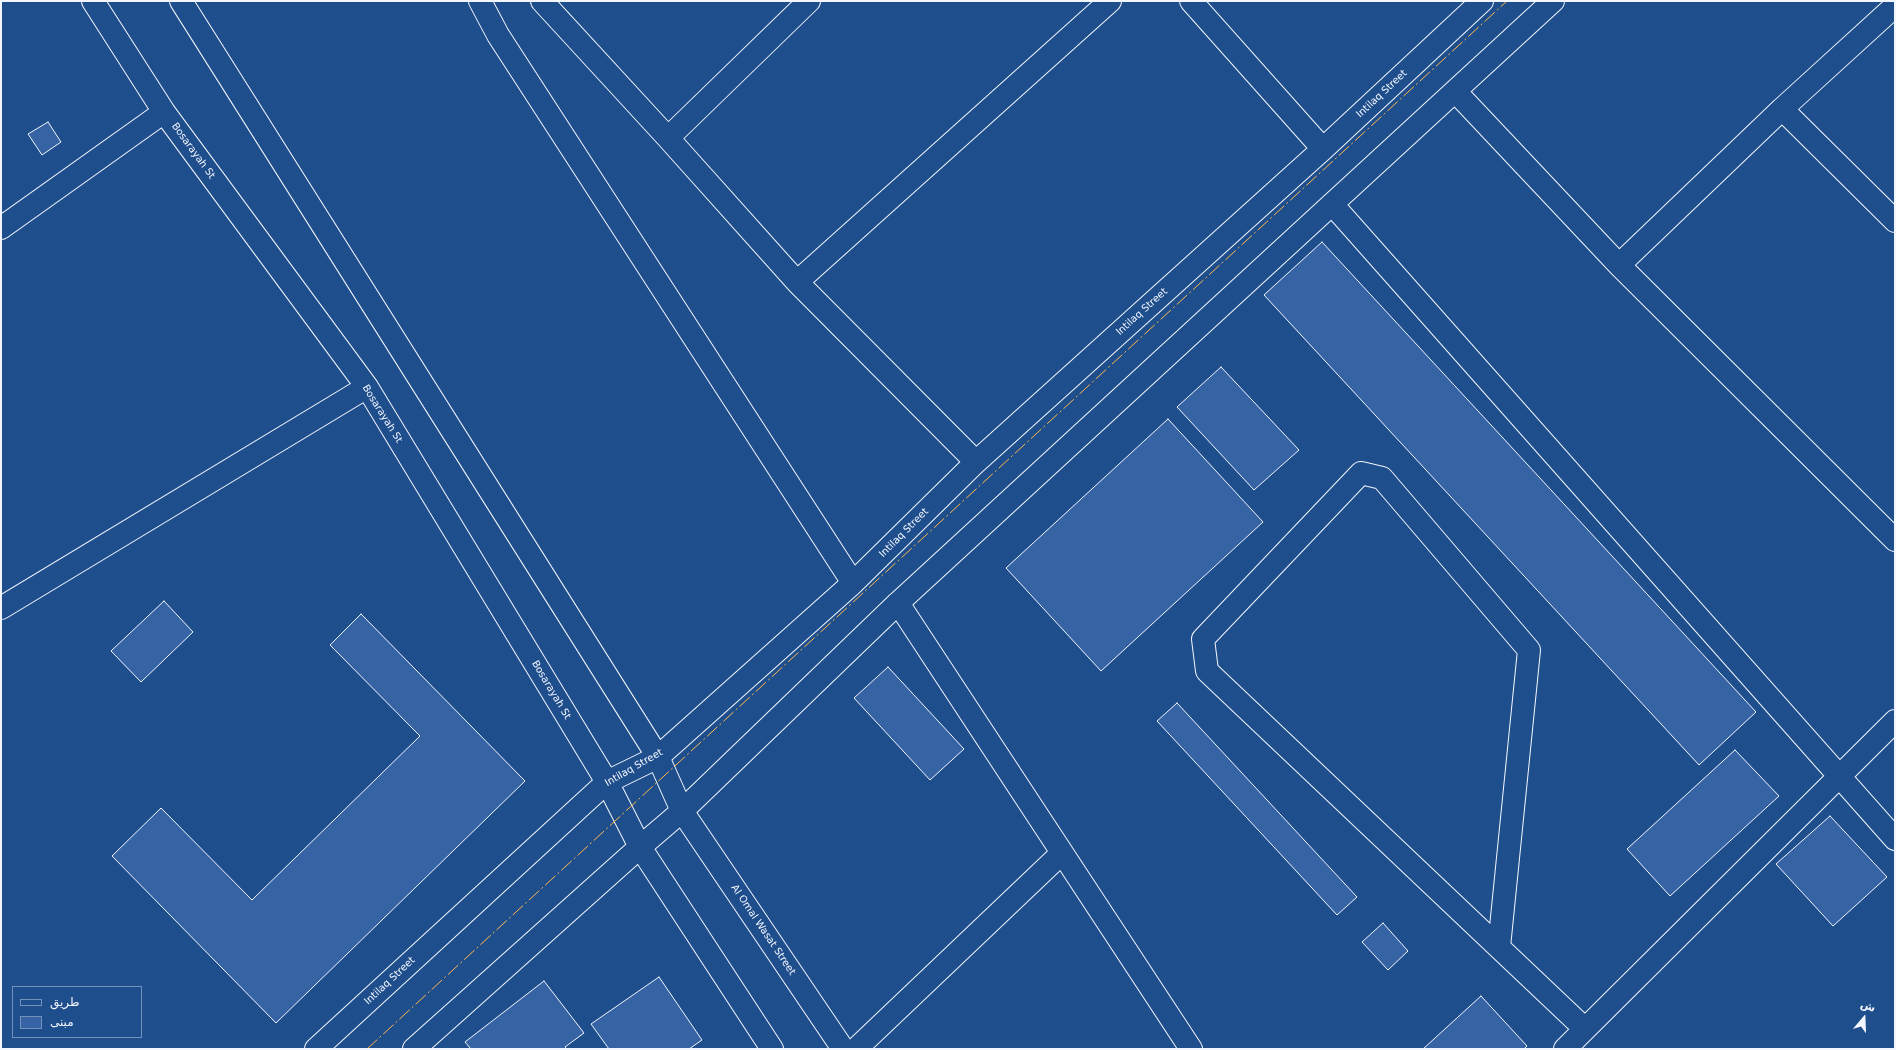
<!DOCTYPE html>
<meta charset="utf-8">
<style>
body{margin:0}
#map{position:relative;width:1896px;height:1050px;overflow:hidden;background:#1f4e8c;font-family:"DejaVu Sans","Noto Naskh Arabic",sans-serif}
canvas{display:block}
.frame{position:absolute;inset:0;border:2px solid #f2f6ff;pointer-events:none}
.legend{position:absolute;left:12px;top:986px;width:130px;height:52px;box-sizing:border-box;background:#1f4e8c;border:1px solid #7391ba;margin:0;padding:5px 7px;list-style:none;font-size:12px;color:#f2f6ff}
.legend li{display:flex;align-items:center;gap:8px;height:20px}
.legend b{width:20px;border:1px solid #7391ba}
.north{position:absolute;left:1844px;top:998px;width:40px;height:40px;-webkit-text-stroke:3px #1f4e8c;paint-order:stroke;rotate:19deg;font-size:11px;font-weight:700;line-height:16px;text-align:center;color:#f2f6ff}
.north::after{content:'';display:block;margin:auto;width:14px;height:18px;background:#f2f6ff;clip-path:polygon(50% 0,100% 100%,50% 72%,0 100%)}
</style>
<div id="map">
<canvas width="1896" height="1050"></canvas>
<div class="frame"></div>
<ul class="legend">
<li><b style="height:5px;background:#1f4e8c"></b>طريق</li>
<li><b style="height:11px;background:#3563a3"></b>مبنى</li>
</ul>
<div class="north">ش</div>
</div>
<script>
const c = document.querySelector('canvas').getContext('2d');
c.lineJoin = 'round';
function paint(path, color) {
  c.fillStyle = color;
  c.fill(path, 'evenodd');
}
function shape(rows) {
  const path = new Path2D();
  for (const r of rows) {
    path.moveTo(r[0], r[1]);
    for (let i = 2; i < r.length; i += 2) path.lineTo(r[i], r[i + 1]);
  }
  return path;
}
function stroke(path, color, width, dash) {
  c.strokeStyle = color;
  c.lineWidth = width;
  c.lineCap = dash ? 'butt' : 'round';
  c.setLineDash(dash || []);
  c.stroke(path);
}
function write(font, color, halo, rows, align = 'center') {
  c.font = font + ' "DejaVu Sans",sans-serif';
  c.lineWidth = 3;
  c.setLineDash([]);
  c.textBaseline = 'middle';
  c.strokeStyle = halo;
  c.fillStyle = color;
  for (const [text, x, y, turn = 0] of rows) {
    c.save();
    c.translate(x, y);
    c.rotate((+turn || 0) * Math.PI / 180);
    c.textAlign = isNaN(turn) ? turn : align;
    if (halo) c.strokeText(text, 0, 0);
    c.fillText(text, 0, 0);
    c.restore();
  }
}
const building = shape([
 [48,122,61,142,42,155,28,134,48,122],
 [1322,242,1756,712,1699,765,1264,295,1322,242],
 [1221,367,1299,450,1254,490,1177,407,1221,367],
 [1168,419,1263,522,1101,671,1006,568,1168,419],
 [164,601,193,632,141,682,111,651,164,601],
 [361,614,525,781,276,1023,112,856,161,808,252,900,420,736,330,645,361,614],
 [888,667,964,749,930,780,854,698,888,667],
 [1177,703,1357,897,1337,915,1157,721,1177,703],
 [1735,750,1779,796,1670,896,1627,849,1735,750],
 [1830,816,1887,877,1833,926,1776,864,1830,816],
 [1383,923,1408,951,1388,970,1362,942,1383,923],
 [659,977,702,1040,689,1049,609,1049,591,1024,659,977],
 [544,981,584,1033,565,1047,567,1049,471,1049,465,1042,544,981],
 [1481,996,1527,1046,1524,1049,1423,1049,1481,996]
]);
paint(building, '#3563a3');
stroke(building, '#f2f6ff', 1);
const minor = shape([
 [93,1,164,112,367,387,607,782,640,847,772,1049],
 [181,1,658,757,682,811,843,1049],
 [480,1,498,35,853,583],
 [542,1,668,138,797,282,976,462],
 [1191,1,1323,149],
 [1455,91,1619,265,1895,540],
 [1782,109,1895,221],
 [668,138,809,1],
 [1332,204,1895,839],
 [1,228,164,112],
 [1619,265,1782,109,1895,6],
 [797,282,1110,1],
 [898,603,1191,1049],
 [1,608,367,387],
 [1499,947,1529,650,1382,478,1361,473,1203,639,1207,671,1585,1029],
 [316,1049,607,782,658,757,853,583,976,462,1323,149,1482,1],
 [414,1049,640,847,682,811,898,603,1553,1],
 [856,1049,1062,853],
 [1565,1049,1895,721]
]);
stroke(minor, '#f2f6ff', 24);
stroke(minor, '#1f4e8c', 22);
stroke(shape([
 [367,1049,1507,1]
]), '#ffb74d', 1, [14, 3, 2, 3]);
write('10px', '#f2f6ff', '#1f4e8c', [
 ["Intilaq Street",1382,94,-43],
 ["Bosarayah St",193,151,54],
 ["Intilaq Street",1142,312,-42],
 ["Bosarayah St",382,414,58],
 ["Intilaq Street",904,533,-45],
 ["Bosarayah St",551,690,59],
 ["Intilaq Street",634,768,-30],
 ["Al Omal Wasat Street",763,930,56],
 ["Intilaq Street",390,981,-43]
]);
</script>
